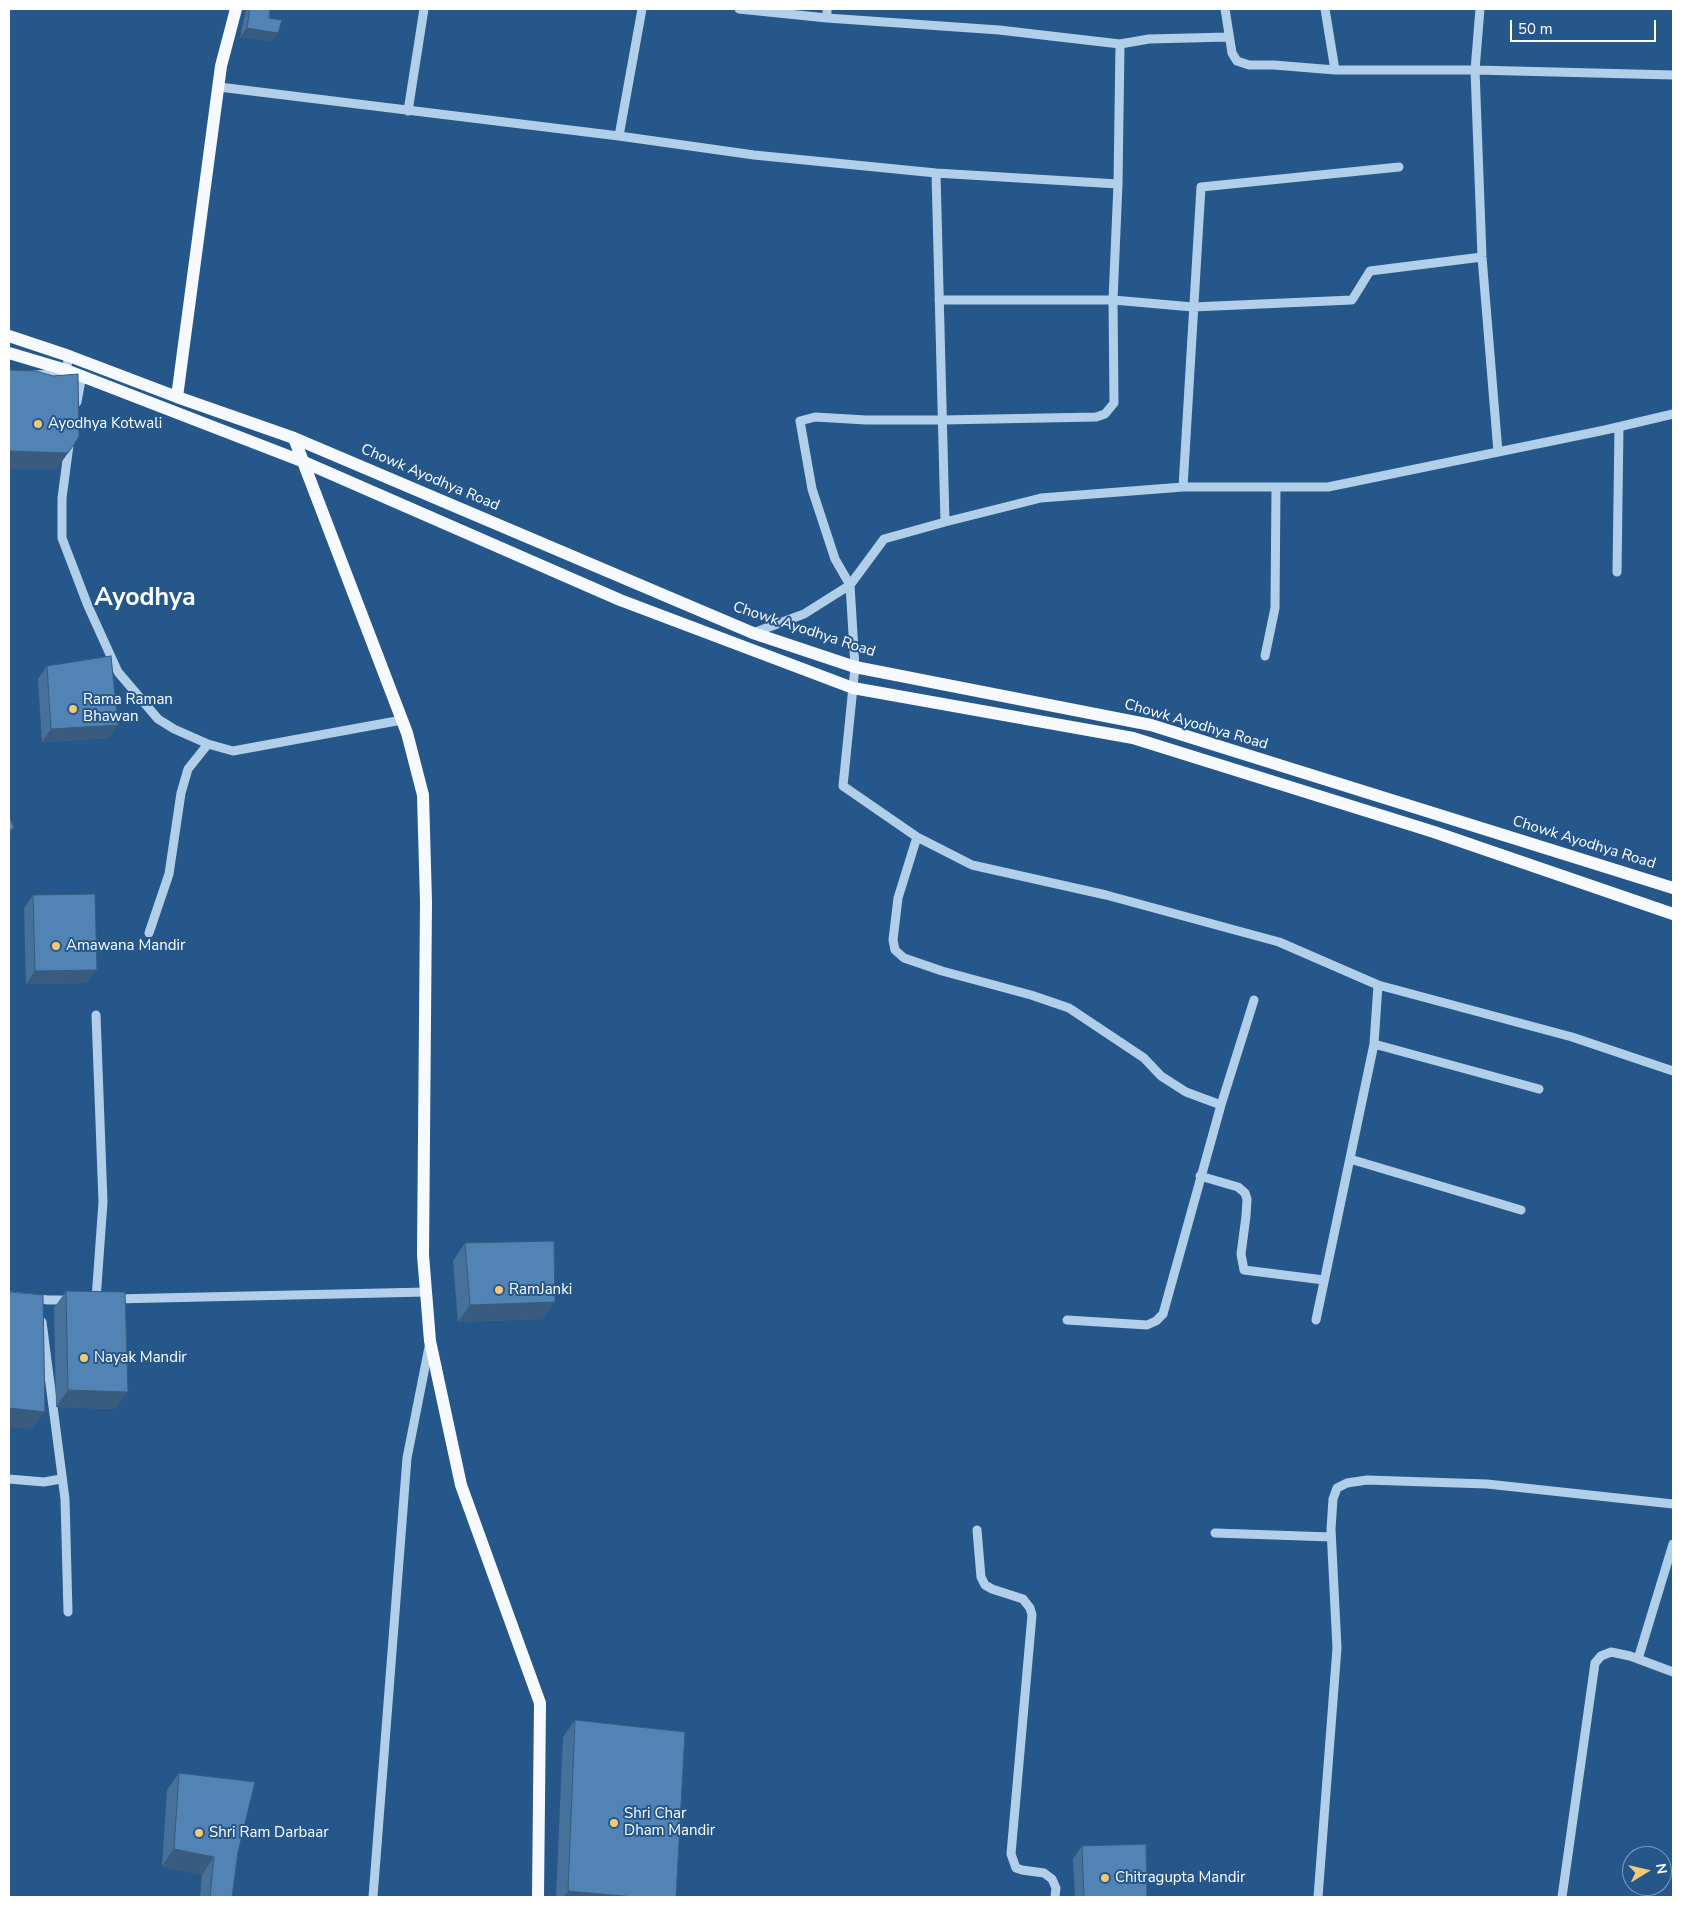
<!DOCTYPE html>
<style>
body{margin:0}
#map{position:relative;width:1682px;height:1906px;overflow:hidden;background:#25578b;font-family:"Nunito Sans",sans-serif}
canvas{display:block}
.frame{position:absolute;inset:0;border:10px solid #fff;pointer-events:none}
.north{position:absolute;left:1622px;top:1846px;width:50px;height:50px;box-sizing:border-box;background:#25578b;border:1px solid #7c9ab9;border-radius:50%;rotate:81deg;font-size:14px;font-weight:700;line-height:20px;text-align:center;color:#fff}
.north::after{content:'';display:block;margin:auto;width:18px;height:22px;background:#f4c976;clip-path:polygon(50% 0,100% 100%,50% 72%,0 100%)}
.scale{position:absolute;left:1510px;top:20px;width:146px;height:22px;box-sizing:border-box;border:2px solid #fff;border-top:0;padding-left:6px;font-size:15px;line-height:18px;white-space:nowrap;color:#fff;-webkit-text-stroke:4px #25578b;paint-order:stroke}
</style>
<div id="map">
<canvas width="1682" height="1906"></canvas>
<div class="frame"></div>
<div class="north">N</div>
<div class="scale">50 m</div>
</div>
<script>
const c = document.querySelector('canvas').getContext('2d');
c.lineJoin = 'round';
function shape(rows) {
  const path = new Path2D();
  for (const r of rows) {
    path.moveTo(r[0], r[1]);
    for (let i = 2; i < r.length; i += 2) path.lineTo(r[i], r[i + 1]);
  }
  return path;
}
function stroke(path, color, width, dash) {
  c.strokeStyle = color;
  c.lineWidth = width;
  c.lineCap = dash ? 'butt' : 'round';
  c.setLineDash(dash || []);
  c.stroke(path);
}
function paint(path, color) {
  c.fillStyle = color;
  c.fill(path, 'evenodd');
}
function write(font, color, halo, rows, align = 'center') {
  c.font = font + ' "Nunito Sans",sans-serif';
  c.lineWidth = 4;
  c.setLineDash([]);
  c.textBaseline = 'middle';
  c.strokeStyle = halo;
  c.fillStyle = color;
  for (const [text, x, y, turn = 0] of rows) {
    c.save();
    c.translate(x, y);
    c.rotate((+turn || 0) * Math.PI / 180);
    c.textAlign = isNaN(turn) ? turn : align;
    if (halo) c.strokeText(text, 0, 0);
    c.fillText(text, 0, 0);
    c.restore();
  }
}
stroke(shape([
 [642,9,619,136,754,155,936,173,1118,184,1120,44],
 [739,9,827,18],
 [827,9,827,18,999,30,1120,44,1149,39,1229,37],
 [1225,9,1232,53,1237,61,1249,65,1274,65,1335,70,1475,70,1673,75],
 [1325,9,1335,70],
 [219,87,619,136],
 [408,111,424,9],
 [936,173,945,522],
 [1482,257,1370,271,1352,300,1193,307,1113,300,1114,403,1105,414,1096,417,942,420,866,420,815,417,800,421,812,489,835,559,850,585,855,667,843,786,917,837,972,865,1106,895,1279,942,1378,985,1572,1037,1673,1071],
 [939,300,1113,300,1118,184],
 [34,375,55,374,66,370,69,356],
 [77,402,82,375],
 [69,445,62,498,62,538,88,606,118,672,158,719,174,729,208,744,233,751,402,720],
 [1498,452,1605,430,1673,414],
 [1183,487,1201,187,1399,167],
 [1617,572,1619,427],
 [753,633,804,614,850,585,884,539,945,522,1041,498,1183,487,1328,487,1498,452,1482,257,1475,70,1480,9],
 [1265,656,1275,608,1276,487],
 [917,837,898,898,893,940,895,950,904,958,942,971,1031,995,1069,1008,1144,1058,1161,1076,1186,1092,1221,1105],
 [149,933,169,874,181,793,188,769,208,744],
 [96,1015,103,1202,96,1299],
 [1374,1044,1539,1089],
 [1350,1159,1521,1210],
 [1200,1176,1238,1187,1245,1193,1247,1199,1246,1216,1241,1254,1244,1270,1324,1280],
 [9,1296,48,1300,71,1300],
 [114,1299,427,1292],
 [1067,1320,1147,1325,1156,1321,1163,1314,1221,1105,1254,1000],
 [1316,1320,1374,1044,1378,985],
 [42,1322,65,1499,68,1612],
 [9,1479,44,1482,61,1479],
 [977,1530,981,1577,985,1585,992,1589,1023,1599,1030,1608,1032,1615,1011,1854,1016,1868,1022,1870,1044,1873,1052,1879,1056,1888,1055,1897],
 [1215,1533,1331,1537],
 [1638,1659,1673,1544],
 [373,1897,407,1458,429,1347],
 [1318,1897,1337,1648,1331,1529,1333,1499,1337,1488,1347,1483,1367,1480,1487,1484,1673,1504],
 [1562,1897,1595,1663,1601,1656,1611,1652,1630,1656,1673,1672]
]), '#b2cfea', 9);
stroke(shape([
 [9,336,69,356,177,397,294,438,753,633,855,667,1151,725,1673,888],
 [9,353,66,370,304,462,620,600,853,688,1133,738,1434,832,1673,914],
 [177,397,221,66,236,9],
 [294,438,407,733,423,795,426,902,423,1255,430,1341,461,1485,540,1703,538,1897]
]), '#f6fafe', 12);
paint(shape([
 [246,9,270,9,269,18,272,41,240,37],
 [47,666,118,725,109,738,42,742,38,679],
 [33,895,88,983,26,984,24,908],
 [465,1243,543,1319,458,1322,453,1261],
 [66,1291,115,1409,56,1407,54,1308],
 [575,1720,676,1897,556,1897,563,1737],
 [179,1773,238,1852,232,1897,200,1897,202,1875,162,1866,167,1790],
 [1082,1846,1147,1897,1075,1897,1073,1859]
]), '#46719b');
paint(shape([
 [247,28,278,33,272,41,240,37],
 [9,451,68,453,56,470,9,469],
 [118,725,109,738,42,742,51,729],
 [14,828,9,836,9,831],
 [97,970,88,983,26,984,35,971],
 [555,1302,543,1319,458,1322,470,1305],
 [68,1390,128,1392,115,1409,56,1407],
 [9,1408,45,1412,32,1429,9,1427],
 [174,1849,214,1857,202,1875,162,1866],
 [568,1891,634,1897,563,1897]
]), '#395c7e');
const building = shape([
 [250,9,270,9,269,18,282,20,278,33,247,28,250,9],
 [9,370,36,371,53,376,78,374,79,437,68,453,9,451,9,370],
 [111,656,118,725,51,729,47,666,111,656],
 [9,815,14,828,9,831,9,815],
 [95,894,97,970,35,971,33,895,95,894],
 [554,1241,555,1302,470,1305,465,1243,554,1241],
 [66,1291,125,1292,128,1392,68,1390,66,1291],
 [9,1292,43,1295,45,1412,9,1408,9,1292],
 [575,1720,685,1732,676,1897,634,1897,568,1891,575,1720],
 [179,1773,255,1782,238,1852,232,1897,210,1897,214,1857,174,1849,179,1773],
 [1146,1844,1147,1897,1084,1897,1082,1846,1146,1844]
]);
paint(building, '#5183b4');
stroke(building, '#395c7e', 1);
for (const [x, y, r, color] of [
 [38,424,5,"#f4c976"],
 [73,709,5,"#f4c976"],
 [56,946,5,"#f4c976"],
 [499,1290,5,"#f4c976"],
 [84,1358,5,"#f4c976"],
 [614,1823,5,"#f4c976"],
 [199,1833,5,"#f4c976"],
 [1105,1878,5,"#f4c976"]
]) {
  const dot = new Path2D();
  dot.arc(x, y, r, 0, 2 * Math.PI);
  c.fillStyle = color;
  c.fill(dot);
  stroke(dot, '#25578b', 2);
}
write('15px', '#fff', '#25578b', [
 ["Ayodhya Kotwali",48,424],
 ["Rama Raman",83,700],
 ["Bhawan",83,717],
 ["Amawana Mandir",66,946],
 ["RamJanki",509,1290],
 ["Nayak Mandir",94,1358],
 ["Shri Char",624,1814],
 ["Dham Mandir",624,1831],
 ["Shri Ram Darbaar",209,1833],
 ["Chitragupta Mandir",1115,1878]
], 'left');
write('15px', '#fff', '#25578b', [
 ["Chowk Ayodhya Road",430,478,23],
 ["Chowk Ayodhya Road",804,630,18],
 ["Chowk Ayodhya Road",1196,725,16],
 ["Chowk Ayodhya Road",1584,843,17]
]);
write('bold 25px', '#fff', '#25578b', [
 ["Ayodhya",145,599]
]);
</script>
